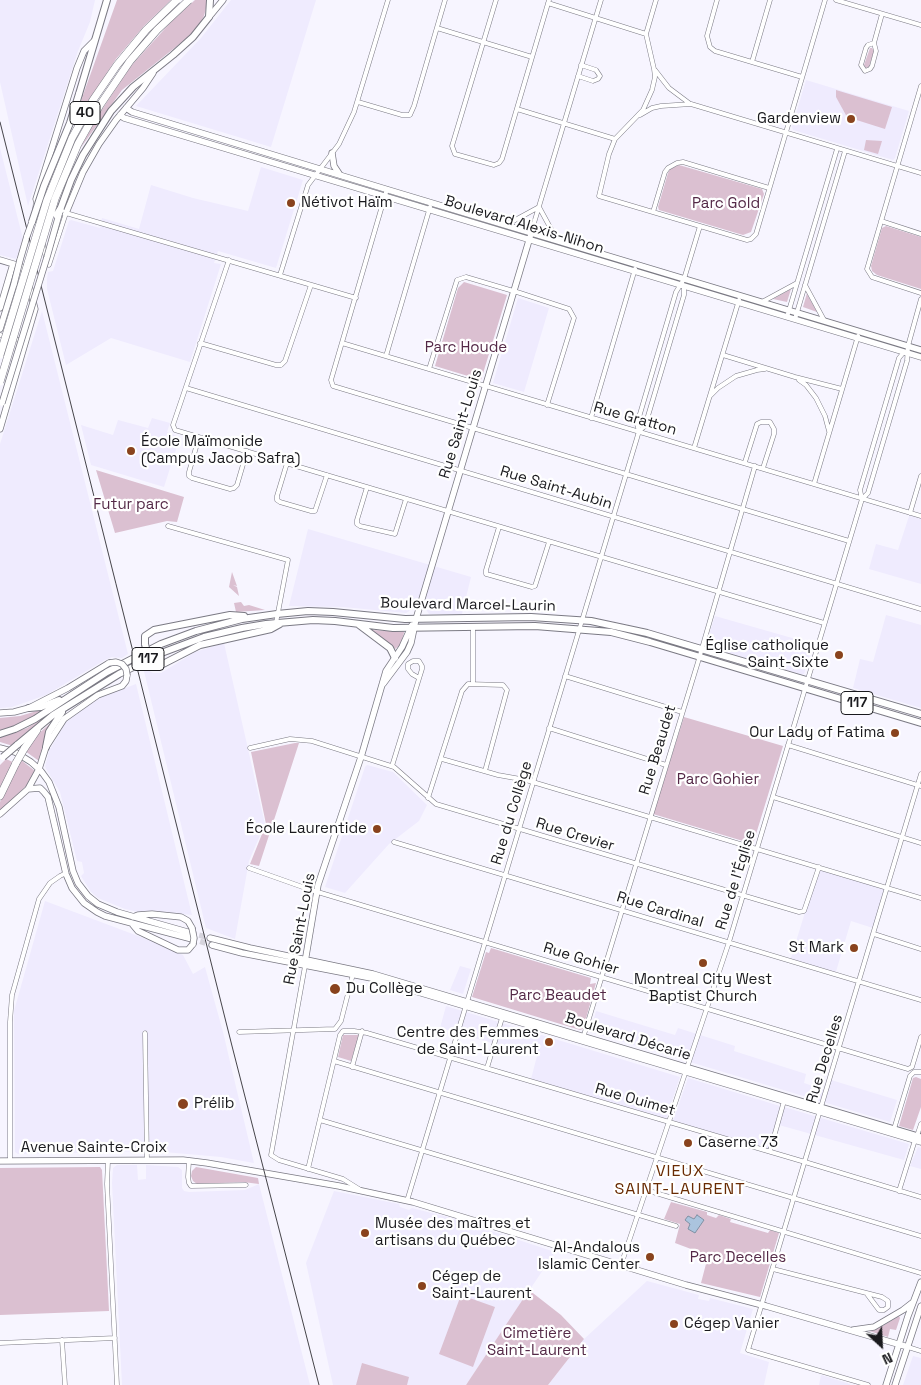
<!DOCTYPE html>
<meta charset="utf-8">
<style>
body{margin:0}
#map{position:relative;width:921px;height:1385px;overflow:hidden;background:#f7f5ff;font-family:"Space Grotesk",sans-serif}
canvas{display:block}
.north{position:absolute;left:856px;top:1320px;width:50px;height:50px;-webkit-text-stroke:4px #fff;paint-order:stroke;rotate:155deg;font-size:14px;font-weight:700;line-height:20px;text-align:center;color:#1a1a1e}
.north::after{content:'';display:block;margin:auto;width:18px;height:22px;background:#1a1a1e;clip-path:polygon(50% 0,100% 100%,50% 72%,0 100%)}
</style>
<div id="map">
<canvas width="921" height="1385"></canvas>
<div class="north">N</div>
</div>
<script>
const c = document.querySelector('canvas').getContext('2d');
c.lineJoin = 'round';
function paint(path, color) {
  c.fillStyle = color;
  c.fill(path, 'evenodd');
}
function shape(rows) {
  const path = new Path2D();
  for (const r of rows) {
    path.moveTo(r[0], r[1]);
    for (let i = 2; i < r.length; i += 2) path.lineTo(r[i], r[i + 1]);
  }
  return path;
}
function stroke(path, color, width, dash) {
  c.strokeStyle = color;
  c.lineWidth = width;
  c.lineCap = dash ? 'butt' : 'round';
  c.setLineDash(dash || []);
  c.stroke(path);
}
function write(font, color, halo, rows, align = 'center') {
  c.font = font + ' "Space Grotesk",sans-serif';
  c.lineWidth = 4.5;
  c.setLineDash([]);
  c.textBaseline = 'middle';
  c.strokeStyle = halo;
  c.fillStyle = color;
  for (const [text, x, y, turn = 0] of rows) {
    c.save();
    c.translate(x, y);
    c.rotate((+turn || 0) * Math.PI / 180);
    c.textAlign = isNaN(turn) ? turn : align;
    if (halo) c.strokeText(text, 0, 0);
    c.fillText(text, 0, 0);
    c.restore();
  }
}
paint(shape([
 [0,0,95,0,90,22,78,51,28,206,0,82],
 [231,0,316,0,271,147,136,106,201,38],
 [806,80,909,111,895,158,893,160,793,130,792,127],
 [0,148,23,239,16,259,0,255],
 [261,167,303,180,276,268,218,251,214,263,221,264,190,362,111,338,66,365,47,289,47,279,48,272,53,271,69,221,71,220,100,228,102,218,139,229,151,185,193,198,248,211],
 [518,298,549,308,524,392,493,383],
 [42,311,128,654,122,658,112,657,105,660,46,695,12,707,0,708,0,444],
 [152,418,170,423,167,432,180,437,164,487,91,465,81,425,113,435,118,420,148,428],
 [910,513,921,516,921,584,869,569,876,544,898,550],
 [308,529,471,577,462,614,429,614,427,611,411,610,406,613,343,607,289,606],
 [886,615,921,625,921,708,853,688,860,659,873,662],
 [715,616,813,644,804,674,800,674,707,647,706,644],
 [224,643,265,824,249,861,235,939,206,928,143,667,153,673,161,673,195,652],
 [136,684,192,915,152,911,138,912,125,909,98,898,91,892,81,876,84,873,82,862,77,861,60,792,45,767,49,751,66,722,87,706,101,697],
 [367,765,393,772,427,805,419,821,389,844,345,893,325,887,365,767],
 [819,867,887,888,876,929,851,921,835,975,790,961],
 [45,901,146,939,183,955,193,974,205,967,223,1032,254,1163,221,1157,153,1151,18,1154,15,1152,14,1011],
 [460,966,471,969,463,994,450,990],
 [446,1006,680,1077,666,1119,604,1100,603,1103,531,1079,537,1056,440,1028],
 [596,1011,675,1035,678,1028,735,1046,734,1051,806,1074,804,1083,828,1091,831,1080,897,1100,890,1122,590,1032],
 [688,1078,780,1106,769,1150,673,1121],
 [784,1107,909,1144,904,1160,779,1125],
 [918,1147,921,1148,921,1169,910,1166],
 [117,1165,137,1165,138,1180,146,1179,146,1165,178,1167,182,1170,182,1188,184,1191,189,1192,245,1190,259,1184,310,1385,122,1385,112,1183,113,1168],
 [334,1191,399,1204,400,1207,409,1210,412,1208,455,1219,555,1252,466,1385,333,1385,306,1263],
 [647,1281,699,1295,698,1299,709,1301,710,1298,753,1309,740,1353,769,1362,764,1385,548,1385,584,1339],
 [913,1356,921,1358,921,1385,903,1385],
 [821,1375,850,1384,850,1385,819,1385]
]), '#efebfe');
paint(shape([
 [117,0,171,0,144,26,116,59,72,126],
 [195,0,208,0,204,16,197,28,192,34,122,90,80,149,99,114,131,66,171,22],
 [870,48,872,48,874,51,869,67,866,68,864,65],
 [836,90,892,107,885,129,847,117,836,97],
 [866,140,882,141,878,154,864,150],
 [679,165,762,189,764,194,751,232,743,235,659,210,658,207,668,173,670,169],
 [886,226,921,237,921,289,877,275,872,271,871,266,882,228],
 [464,282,507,295,481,380,435,366,458,288],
 [791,289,787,302,773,299],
 [807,293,807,294,817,312,803,307],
 [96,470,184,497,177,522,167,521,115,533],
 [232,572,237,586,233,585,237,587,239,596,229,587],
 [241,602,244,606,249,605,265,610,236,612,234,603],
 [372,630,404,632,404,633,400,645,395,649],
 [40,710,41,712,24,722,0,731,0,718,20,716],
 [47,716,47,717,13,746,0,742,0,737,27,728],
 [684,717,783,746,753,844,653,814],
 [55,719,41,758,39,761,25,751,36,736],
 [295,743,299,743,259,866,250,864,266,824,251,752],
 [6,759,15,763,0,793,0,765],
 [21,760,35,771,28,784,0,812,0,802],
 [491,948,591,978,590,984,596,983,583,1029,580,1030,472,997,486,952,489,953],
 [343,1035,359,1035,351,1061,338,1057],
 [916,1077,921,1079,921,1107,913,1130,899,1126,913,1078],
 [100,1167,102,1170,109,1311,0,1315,0,1168],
 [196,1167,258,1178,259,1184,243,1182,197,1184,193,1181,191,1176,192,1171],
 [671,1202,707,1212,707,1215,716,1218,719,1215,731,1219,730,1222,768,1233,770,1230,779,1233,760,1297,701,1283,707,1260,697,1258,699,1252,675,1243,680,1224,664,1219],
 [529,1290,561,1315,584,1339,548,1385,466,1385],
 [461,1295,495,1307,473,1367,439,1354],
 [899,1316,900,1318,896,1330,890,1329,888,1337,869,1331,879,1328],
 [362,1363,409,1377,407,1385,356,1385]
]), '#dbc0d1');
const water = shape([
 [697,1215,704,1220,695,1233,688,1229,690,1224,685,1220,688,1216,694,1219,697,1215]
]);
paint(water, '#abc4de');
stroke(water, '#8091a4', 1);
stroke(shape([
 [191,933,210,938],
 [192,939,212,945]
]), '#d6d4dd', 5.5, [5.5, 3]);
const street = shape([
 [496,0,452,146,455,154,494,165,499,163,502,159,549,0],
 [656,0,646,34,654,69,655,77,652,90,643,110,615,139,609,154,599,196,747,240,751,239,756,234,825,0],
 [717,0,707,36,710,47,715,51,802,77],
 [836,0,921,25],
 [548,3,646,34],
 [437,28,532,57],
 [874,43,868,45,866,48,861,65,865,71,870,69,872,66,876,51,874,43,882,14],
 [752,62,770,0],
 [655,70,669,88,689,103],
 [578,76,593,81,598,79,600,76,596,70,581,65],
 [921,86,867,269,872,277,921,293],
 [358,102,402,115,410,115,414,106,445,0],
 [517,109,615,139],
 [640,115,652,108,661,106,691,104,921,173],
 [387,189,331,380,333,386,849,541],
 [36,199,35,209,46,258],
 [539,207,557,240],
 [653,212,665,172,668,168,677,163,683,162,769,188],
 [881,221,921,234],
 [506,225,539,207],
 [531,233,601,0],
 [229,260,173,425,175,430,824,623],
 [49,265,66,213,356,298],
 [280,275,308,185,339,144,354,112,388,0],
 [805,285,824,320],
 [762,302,797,283],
 [787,317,837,149],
 [795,319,845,151],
 [0,335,22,341],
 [200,343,276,365,281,365,285,361,311,285],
 [342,343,921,516],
 [723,355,795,377,842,389],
 [386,356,430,207],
 [429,369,457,280,466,277,520,293,569,309,574,318,547,405],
 [799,380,806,385,816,398,825,416,829,431],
 [186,388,921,609],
 [710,396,718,388,736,376,757,370,765,369],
 [591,418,635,269],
 [639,431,637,424,676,292,684,279,700,226],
 [199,437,189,472,189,476,192,478,230,489,234,488,237,485,247,451],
 [694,448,739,300],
 [745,462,757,424,761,422,770,422,774,429,774,434,763,468],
 [287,463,277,496,277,500,280,502,311,511,315,511,327,475],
 [814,484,858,336],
 [367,487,357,520,357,524,360,526,395,534,406,499],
 [862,499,868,493,907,361,908,346,921,299],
 [910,513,921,476],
 [168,526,288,560,276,623],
 [499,527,486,570,486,574,490,575,532,587,535,586,549,542],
 [565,676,682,712],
 [473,684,473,627],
 [549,728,666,765],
 [788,745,921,786],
 [250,748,290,739,312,741,394,767,436,804,799,912,804,911,819,867],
 [442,759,498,775,526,780,921,898],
 [392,766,422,669,422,666,419,661,413,661,408,664,408,669,412,674,419,678],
 [773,797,921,843],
 [428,798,462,691,468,684,503,685,507,690,485,771],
 [394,842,921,1000],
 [249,868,311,890,908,1069,912,1067,921,1037],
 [874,934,921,949],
 [305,966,271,1155,279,1160,343,1179,359,1189],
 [239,1032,335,1029,341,1021,353,974],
 [145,1033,147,1160],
 [583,1038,698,662,755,466],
 [334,1061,921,1236],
 [352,1067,362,1031],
 [487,1068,502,1018],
 [320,1120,676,1226],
 [894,1129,910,1076,914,1072,921,1072],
 [917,1136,921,1124],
 [770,1151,784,1101],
 [10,1161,10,1022,12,995,39,899,50,883,60,876,66,873],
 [108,1161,107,1184,117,1385],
 [189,1161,188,1177,189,1183,191,1186,246,1185],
 [308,1169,340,1035,343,1031,354,1031,367,1033,805,1162,921,1197],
 [646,1190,921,1273],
 [899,1191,915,1140],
 [407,1201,637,438,639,431,645,426,684,295,684,286],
 [621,1265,729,942,862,499,860,490,899,358,904,352],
 [773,1269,882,1297,888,1301,888,1307,884,1310,879,1310,867,1294],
 [62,1340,65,1385],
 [0,1343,115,1338],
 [908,1347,921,1351],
 [868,1385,748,1350,921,774]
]);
const secondary = shape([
 [209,17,223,0],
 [126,108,132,112,392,191,921,350],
 [120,115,124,118,921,357],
 [332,153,334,166,340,175],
 [48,211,39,205,36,199,77,68,84,51,94,41],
 [57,212,66,213,83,172,99,144,116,120,143,88,153,73],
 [0,260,20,266,25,270,35,309,0,429],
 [20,260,27,236],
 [0,308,13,264],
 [0,329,14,284],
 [383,684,407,652,411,643,416,619,530,237],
 [0,713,14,712,29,708,68,688,109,663],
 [0,748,15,752,31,762,41,771,49,782,59,807,73,871,78,883,88,896,98,904,117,912,191,933],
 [28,789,40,788,44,792,48,797,66,874,72,888,84,903,97,912,105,916,192,939],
 [0,814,28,789,39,769,46,747,64,719,98,695,122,686,126,681,127,675],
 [133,917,138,915,152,914,181,917,188,921,192,928],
 [133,925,138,931,178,950,188,950,193,944],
 [210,938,250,948,373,974,921,1137],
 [212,945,242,953,371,978,921,1142],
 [305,962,318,885,361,757,386,671,402,647,412,625],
 [0,1161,183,1160,207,1163,339,1186,413,1202,686,1285,766,1306,908,1347],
 [853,1330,874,1327,903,1310,912,1303],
 [886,1385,908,1316,921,1282],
 [895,1385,921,1306]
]);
const primary = shape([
 [79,94,107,0],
 [60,210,71,180,83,155,111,111,133,87,173,55,193,37,209,17,210,0],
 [358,624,390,648,395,658],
 [145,644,145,636,154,630,230,615,244,616],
 [152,663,157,665,163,664,200,645,271,629,280,624],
 [29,708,41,707,59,700],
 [0,734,15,729,35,719,107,672,161,644,196,631,242,619,277,614,308,611,333,612,405,619,531,617,591,621,647,633,921,714],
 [17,745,53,715,119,674,164,652,204,637,242,628,266,624,313,620,335,621,393,628,535,626,611,632,650,642,921,723],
 [46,747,49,732,62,712]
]);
const highway = shape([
 [24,749,37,730],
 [0,796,16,763]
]);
stroke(street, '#7b7a84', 5);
stroke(secondary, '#7b7a84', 7);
stroke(primary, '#7b7a84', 8);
stroke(highway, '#7b7a84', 8);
stroke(street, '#fff', 4);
stroke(secondary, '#fff', 5.5);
stroke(primary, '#fff', 6);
stroke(highway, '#fff', 7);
stroke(shape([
 [0,122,232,1046,319,1385]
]), '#454449', 1);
const secondaryBridge = shape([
 [27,236,32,222],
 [14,284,20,260],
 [2,403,47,257,60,211],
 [109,663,116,662,122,664,126,669,127,675],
 [192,928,194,938,193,944]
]);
const primaryBridge = shape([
 [32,222,44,186,70,123,79,94],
 [145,644,148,657,152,663],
 [3,757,17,745]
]);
const highwayBridge = shape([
 [57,215,60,210],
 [0,355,47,200,72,138,93,100,117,65,146,30,177,0],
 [0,382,55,199,78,144,100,105,130,61,157,30,189,0],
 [16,763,24,749]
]);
stroke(secondaryBridge, '#7b7a84', 7, []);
stroke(primaryBridge, '#7b7a84', 8, []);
stroke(highwayBridge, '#7b7a84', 8, []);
stroke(secondaryBridge, '#fff', 5.5);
stroke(primaryBridge, '#fff', 6);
stroke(highwayBridge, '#fff', 7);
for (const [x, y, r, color] of [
 [851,119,5,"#89431d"],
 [291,203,5,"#89431d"],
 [131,451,5,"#89431d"],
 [839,655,5,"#89431d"],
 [895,733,5,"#89431d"],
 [377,829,5,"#89431d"],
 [854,948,5,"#89431d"],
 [703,963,5,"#89431d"],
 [335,989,6,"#89431d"],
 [549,1042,5,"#89431d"],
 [183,1104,6,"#89431d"],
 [688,1143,5,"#89431d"],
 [365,1233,5,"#89431d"],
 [650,1257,5,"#89431d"],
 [422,1286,5,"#89431d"],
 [674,1324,5,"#89431d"]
]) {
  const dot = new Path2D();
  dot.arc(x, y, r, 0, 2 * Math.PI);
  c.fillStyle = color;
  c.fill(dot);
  stroke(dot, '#fff', 2);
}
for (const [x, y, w] of [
 [85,113,30],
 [148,659,32],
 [857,703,32]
]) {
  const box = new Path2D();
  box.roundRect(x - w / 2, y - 11.5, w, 23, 4);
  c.fillStyle = '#fff';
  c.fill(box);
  stroke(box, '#1a1a1e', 1);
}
write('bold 14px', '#1a1a1e', null, [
 ["40",85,113],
 ["117",148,659],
 ["117",857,703]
]);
write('15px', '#1a1a1e', '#fff', [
 ["Gardenview",841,119,"right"],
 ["Nétivot Haïm",301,203],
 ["École Maïmonide",141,442],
 ["(Campus Jacob Safra)",141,459],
 ["Église catholique",829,646,"right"],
 ["Saint-Sixte",829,663,"right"],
 ["Our Lady of Fatima",885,733,"right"],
 ["École Laurentide",367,829,"right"],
 ["St Mark",844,948,"right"],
 ["Montreal City West",703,980,"center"],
 ["Baptist Church",703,997,"center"],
 ["Du Collège",346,989],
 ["Centre des Femmes",539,1033,"right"],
 ["de Saint-Laurent",539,1050,"right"],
 ["Prélib",194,1104],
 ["Caserne 73",698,1143],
 ["Musée des maîtres et",375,1224],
 ["artisans du Québec",375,1241],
 ["Al-Andalous",640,1248,"right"],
 ["Islamic Center",640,1265,"right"],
 ["Cégep de",432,1277],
 ["Saint-Laurent",432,1294],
 ["Cégep Vanier",684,1324]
], 'left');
write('15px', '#542947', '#fff', [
 ["Parc Gold",726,204],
 ["Parc Houde",466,348],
 ["Futur parc",131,505],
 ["Parc Gohier",718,780],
 ["Parc Beaudet",558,996],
 ["Parc Decelles",738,1258],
 ["Cimetière",537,1334],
 ["Saint-Laurent",537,1351]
]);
write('15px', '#1a1a1e', '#fff', [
 ["Boulevard Alexis-Nihon",524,225,17],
 ["Rue Gratton",635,419,16],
 ["Rue Saint-Louis",461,424,-73],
 ["Rue Saint-Aubin",556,488,17],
 ["Boulevard Marcel-Laurin",468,605,1],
 ["Rue Beaudet",658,750,-73],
 ["Rue du Collège",512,813,-73],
 ["Rue Crevier",575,835,17],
 ["Rue de l'Église",736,880,-73],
 ["Rue Cardinal",660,910,17],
 ["Rue Saint-Louis",300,929,-79],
 ["Rue Gohier",581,959,17],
 ["Boulevard Décarie",628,1037,17],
 ["Rue Decelles",825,1059,-73],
 ["Rue Ouimet",635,1100,16],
 ["Avenue Sainte-Croix",94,1148]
]);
c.letterSpacing = '1px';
write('16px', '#692b03', '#fff', [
 ["VIEUX",680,1172],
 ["SAINT-LAURENT",680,1190]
]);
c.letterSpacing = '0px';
</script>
